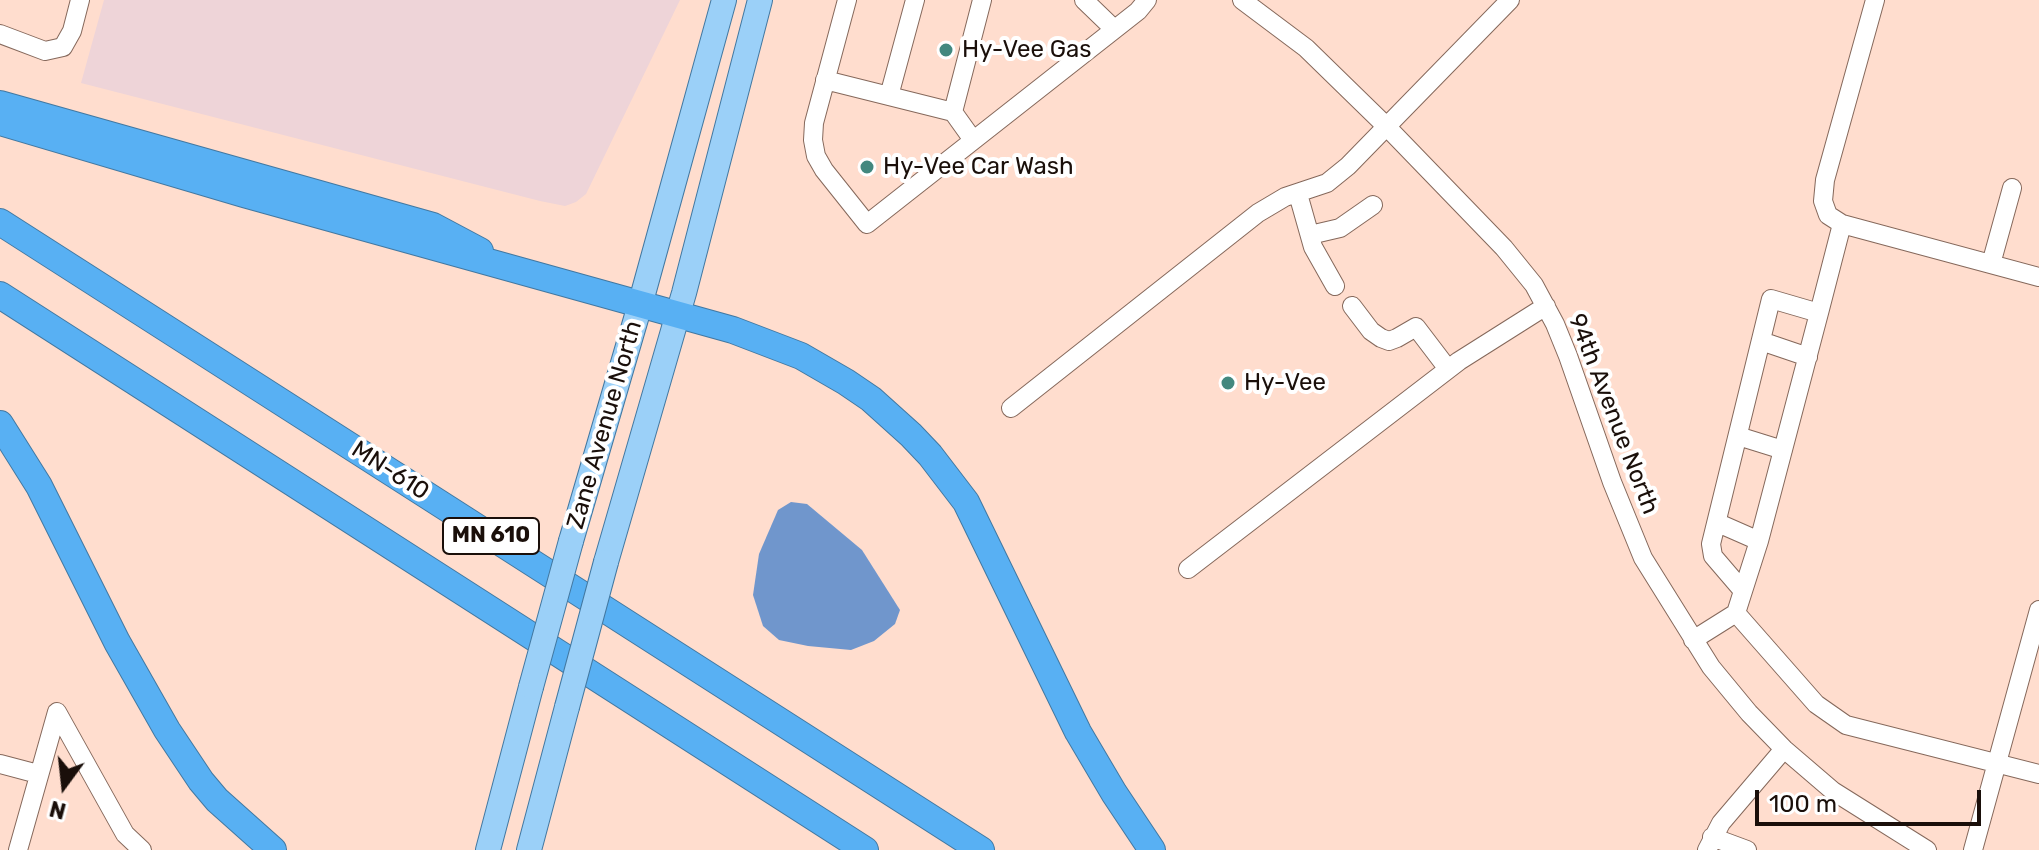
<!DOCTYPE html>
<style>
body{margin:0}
#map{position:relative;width:2039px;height:850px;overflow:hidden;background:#ffddce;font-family:Rubik,sans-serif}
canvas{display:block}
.north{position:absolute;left:24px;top:746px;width:80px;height:80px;-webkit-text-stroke:6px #fff;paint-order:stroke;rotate:195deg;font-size:22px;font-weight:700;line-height:32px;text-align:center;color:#1a0f0a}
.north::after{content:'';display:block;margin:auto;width:28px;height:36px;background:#1a0f0a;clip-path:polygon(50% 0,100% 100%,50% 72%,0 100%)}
.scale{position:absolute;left:1755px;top:790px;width:226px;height:36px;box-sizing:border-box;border:4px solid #1a0f0a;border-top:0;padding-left:10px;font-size:24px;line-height:28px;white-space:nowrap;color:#1a0f0a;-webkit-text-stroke:6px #fff;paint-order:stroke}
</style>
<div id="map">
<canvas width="2039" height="850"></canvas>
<div class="north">N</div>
<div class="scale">100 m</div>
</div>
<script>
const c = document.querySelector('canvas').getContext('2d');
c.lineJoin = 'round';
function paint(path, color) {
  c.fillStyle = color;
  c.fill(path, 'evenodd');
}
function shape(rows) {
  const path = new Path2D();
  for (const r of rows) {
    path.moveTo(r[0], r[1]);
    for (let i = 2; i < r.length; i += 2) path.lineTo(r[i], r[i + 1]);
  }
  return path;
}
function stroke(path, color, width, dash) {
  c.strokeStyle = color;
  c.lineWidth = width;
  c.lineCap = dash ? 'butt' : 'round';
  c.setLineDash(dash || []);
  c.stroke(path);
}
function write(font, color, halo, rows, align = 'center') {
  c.font = font + ' Rubik,sans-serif';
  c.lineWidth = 8;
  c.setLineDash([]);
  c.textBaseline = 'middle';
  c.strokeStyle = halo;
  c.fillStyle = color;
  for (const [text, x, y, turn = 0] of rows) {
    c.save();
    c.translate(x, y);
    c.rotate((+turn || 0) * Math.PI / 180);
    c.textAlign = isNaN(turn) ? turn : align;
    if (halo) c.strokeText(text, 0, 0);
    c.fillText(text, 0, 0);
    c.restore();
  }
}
paint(shape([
 [104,0,680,0,586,194,576,202,565,206,540,201,81,83]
]), '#eed4d8');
paint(shape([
 [791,502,807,504,862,550,900,610,895,624,874,641,851,650,808,646,779,640,763,626,753,595,759,554,778,510]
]), '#7096cc');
const minor = shape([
 [847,0,814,123,813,140,816,156,824,170,867,224,1138,11,1147,0],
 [1084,0,1114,29],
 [1242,0,1306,48,1386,126,1504,248,1534,285,1555,324,1568,356,1612,482,1643,558,1711,667,1749,713,1784,749,1833,791,1927,850],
 [1875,0,1825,180,1823,201,1828,215,1842,224,2039,277],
 [0,34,45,51,63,47,72,31,80,0],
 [825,80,953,112,973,140],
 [889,96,915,0],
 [953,112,982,0],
 [1298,194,1313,247,1335,286],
 [1310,235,1340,228,1373,205],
 [1991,264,2012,188],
 [1352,306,1371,331,1381,338,1389,341,1397,338,1416,327,1448,369],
 [1819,313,1842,224],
 [1761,341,1808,357],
 [1011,408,1258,213,1285,197,1327,183,1348,166,1510,0],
 [1738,436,1783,450],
 [1718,523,1759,541],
 [1188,569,1459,361,1546,306],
 [1736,613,1816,704,1846,725,2039,774],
 [1693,640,1736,613,1759,541,1819,313,1771,299,1711,544,1713,556,1743,591],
 [0,764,38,774],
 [1712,837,1747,850],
 [18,850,57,712,125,834,142,850],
 [1707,850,1721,823,1784,749],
 [1973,850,2039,610]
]);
const major = shape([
 [571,541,640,305,724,0],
 [606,562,684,293,760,0],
 [488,850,531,687],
 [529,850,567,707]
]);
const highway = shape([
 [0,104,433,226,480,251],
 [0,122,244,194,733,330,801,356,846,382,871,399,911,435,930,455,966,502,1078,732,1114,793,1152,850],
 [0,222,981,850],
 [0,295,865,850],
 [0,424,39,486,117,642,167,730,201,781,217,800,273,850]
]);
stroke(minor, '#85685b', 20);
stroke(major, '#4278a1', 26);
stroke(highway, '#4278a1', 28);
stroke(minor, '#fff', 18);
stroke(major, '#9bd0f8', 24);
stroke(highway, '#58b0f3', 26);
const majorBridge = shape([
 [531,687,571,541],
 [567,707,606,562]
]);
stroke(majorBridge, '#4278a1', 26, []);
stroke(majorBridge, '#9bd0f8', 24);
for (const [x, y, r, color] of [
 [946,50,8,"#43887f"],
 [867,167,8,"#43887f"],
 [1228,383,8,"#43887f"]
]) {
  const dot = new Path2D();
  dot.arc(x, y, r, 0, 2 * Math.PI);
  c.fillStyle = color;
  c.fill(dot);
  stroke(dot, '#fff', 3);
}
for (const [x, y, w] of [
 [491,536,96]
]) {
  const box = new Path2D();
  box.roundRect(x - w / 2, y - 18, w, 36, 6);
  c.fillStyle = '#fff';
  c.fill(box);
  stroke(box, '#1a0f0a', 2);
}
write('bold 22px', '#1a0f0a', null, [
 ["MN 610",491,536]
]);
write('24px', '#1a0f0a', '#fff', [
 ["Hy-Vee Gas",962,50],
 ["Hy-Vee Car Wash",883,167],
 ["Hy-Vee",1244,383]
], 'left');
write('24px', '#1a0f0a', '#fff', [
 ["94th Avenue North",1613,414,69],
 ["Zane Avenue North",605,425,-74],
 ["MN-610",390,471,33]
]);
</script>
